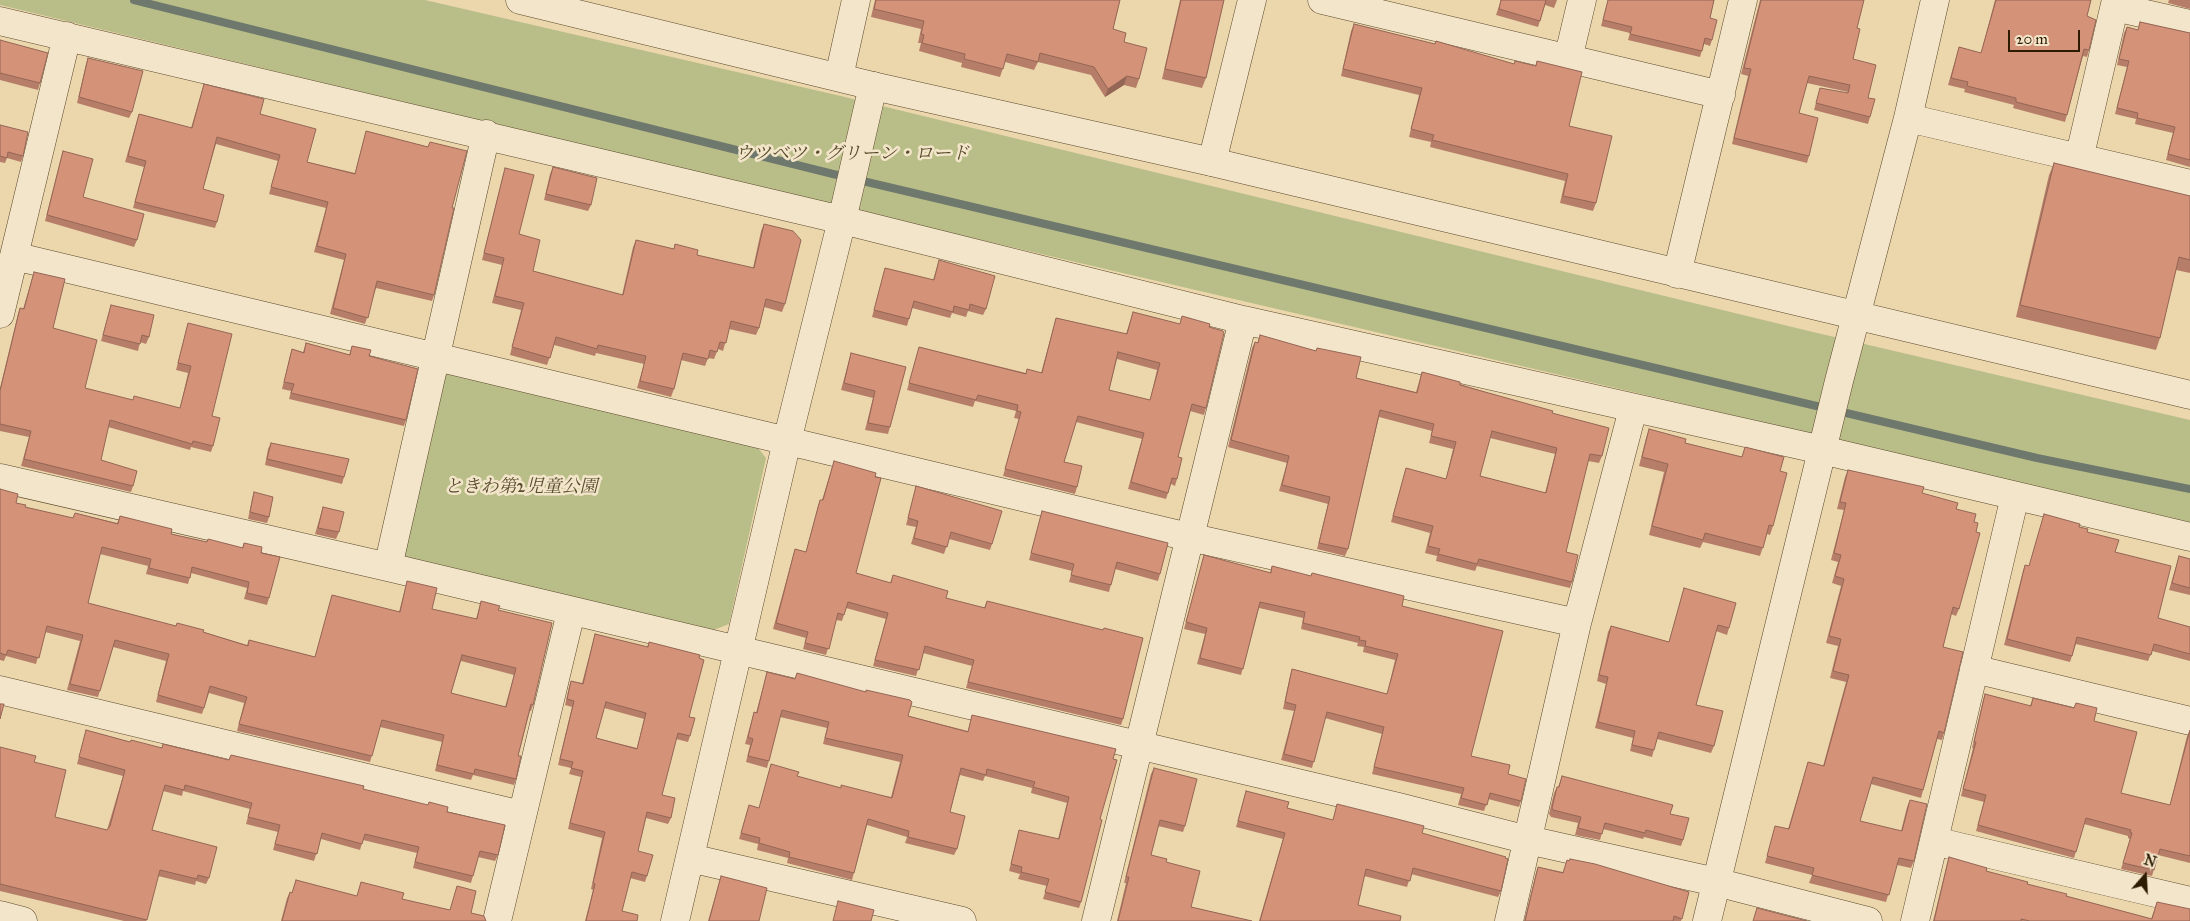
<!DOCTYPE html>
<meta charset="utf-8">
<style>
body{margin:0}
#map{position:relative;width:2190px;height:921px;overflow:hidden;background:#ecd7ad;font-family:"IM FELL Great Primer",serif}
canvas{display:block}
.north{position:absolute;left:2120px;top:851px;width:50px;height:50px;-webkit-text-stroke:4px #f3e5ca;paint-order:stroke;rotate:19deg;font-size:14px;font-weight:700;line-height:20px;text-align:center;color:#2c1a01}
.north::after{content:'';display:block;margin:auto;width:18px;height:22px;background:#2c1a01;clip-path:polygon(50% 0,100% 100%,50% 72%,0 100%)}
.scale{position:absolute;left:2008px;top:30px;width:72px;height:22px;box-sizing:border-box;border:2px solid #2c1a01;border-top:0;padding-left:6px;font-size:15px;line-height:18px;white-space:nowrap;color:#2c1a01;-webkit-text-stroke:4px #f3e5ca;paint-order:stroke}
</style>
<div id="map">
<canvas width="2190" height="921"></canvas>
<div class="north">N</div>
<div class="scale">20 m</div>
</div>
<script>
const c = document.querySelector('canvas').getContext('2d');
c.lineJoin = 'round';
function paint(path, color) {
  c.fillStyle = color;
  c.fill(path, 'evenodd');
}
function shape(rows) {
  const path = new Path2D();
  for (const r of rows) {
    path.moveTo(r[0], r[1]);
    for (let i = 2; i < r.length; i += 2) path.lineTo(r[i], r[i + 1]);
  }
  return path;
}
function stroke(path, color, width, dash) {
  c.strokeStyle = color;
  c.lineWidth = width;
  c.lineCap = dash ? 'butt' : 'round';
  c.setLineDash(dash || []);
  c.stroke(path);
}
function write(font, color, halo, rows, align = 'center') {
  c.font = font + ' "IM FELL Great Primer","Noto Serif JP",serif';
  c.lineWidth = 5;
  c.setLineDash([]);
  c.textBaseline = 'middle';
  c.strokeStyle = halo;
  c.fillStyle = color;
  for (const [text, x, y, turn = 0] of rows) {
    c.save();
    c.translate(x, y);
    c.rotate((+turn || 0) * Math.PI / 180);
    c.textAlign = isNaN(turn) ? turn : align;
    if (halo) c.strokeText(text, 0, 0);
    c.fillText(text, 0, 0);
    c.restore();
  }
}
paint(shape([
 [0,0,425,0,845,97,1813,332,2190,420,2190,525,1830,438,874,215,0,5],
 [446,366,755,444,766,458,729,624,706,633,402,562]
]), '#b9be89');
stroke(shape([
 [134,0,833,174,2037,458,2190,489]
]), '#6f786c', 8);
const minor = shape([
 [1322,0,1721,95],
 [2115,7,2190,24],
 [0,21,842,220,1243,320,1822,450,2190,537],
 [1568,59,1582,0],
 [839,77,856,0],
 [1908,118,2190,184],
 [2079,159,2116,0],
 [1212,162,1252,0],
 [14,256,1189,537,1577,623],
 [1677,274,1743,0],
 [0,314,67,36],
 [0,478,388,567,1399,807,1528,840,1716,882,1868,921],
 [388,567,486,134],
 [1974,669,2190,721],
 [0,690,522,815],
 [1934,841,2190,901],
 [690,858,962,921],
 [0,915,23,921],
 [497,921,571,612],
 [675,921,787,441,842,220,873,86],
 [1096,921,1243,320],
 [1509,921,1577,623,1633,409],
 [1707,921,1839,381,1908,118,1935,0],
 [1915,921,2015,496]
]);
const tertiary = shape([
 [520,0,873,86,1212,162,2190,395]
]);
stroke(minor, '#5c492c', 29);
stroke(tertiary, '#5c492c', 29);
stroke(minor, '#f3e5ca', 28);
stroke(tertiary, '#f3e5ca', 28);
paint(shape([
 [875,0,1120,0,1113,29,1124,42,1139,79,1136,88,1124,85,1105,97,1091,75,1038,62,1034,70,1005,62,1000,77,961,67,962,63,919,51,921,43,918,43,921,29,871,17],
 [1180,0,1224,0,1206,78,1202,88,1162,79],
 [1501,0,1557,0,1554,8,1545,5,1538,27,1496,15],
 [1608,0,1714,0,1710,18,1712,40,1710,46,1704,44,1700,57,1628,40,1630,33,1601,26],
 [1760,0,1864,0,1857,28,1853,59,1868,98,1870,117,1868,124,1814,110,1820,88,1847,93,1848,92,1807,83,1799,113,1809,156,1807,163,1732,144,1748,76,1741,74],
 [1995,0,2091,0,2087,16,2089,50,2087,57,2083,56,2065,122,2013,108,2014,105,1964,92,1965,89,1948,85,1959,47,1981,53],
 [2169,0,2190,0,2190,9,2168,3],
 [2140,22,2190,33,2190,167,2166,160,2173,133,2135,124,2136,119,2115,114,2127,67,2117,65,2124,33,2127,27,2138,30],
 [1354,24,1514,64,1535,66,1537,61,1569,126,1596,203,1593,211,1560,203,1565,181,1430,147,1431,142,1409,137,1419,95,1341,76,1351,31],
 [0,40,40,83,38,90,0,80],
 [88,58,132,112,129,118,77,103,86,64],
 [204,84,260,114,307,162,355,173,366,131,428,147,430,142,452,208,434,295,432,301,376,288,365,324,330,314,344,260,314,252,326,208,269,194,278,161,216,144,203,189,217,222,215,228,133,208,144,167,125,162,139,114,191,128],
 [0,125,23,156,21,162,7,158,5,163,0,162],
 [63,151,83,197,137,240,134,247,45,221,61,158],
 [2054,163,2190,196,2190,273,2176,270,2160,338,2156,350,2016,317,2049,175],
 [553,167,591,205,588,211,544,200,550,174],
 [505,168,519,234,533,271,622,295,633,247,636,240,674,249,675,244,697,255,753,268,761,231,764,224,785,304,782,312,764,307,759,328,756,335,729,329,723,351,718,349,714,359,708,358,705,366,681,360,674,389,671,397,637,388,644,364,596,353,595,356,554,345,547,365,510,355,521,310,492,303,502,265,482,260,503,175],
 [939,260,986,309,983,315,968,311,966,317,952,313,950,318,912,308,907,326,872,317,885,268,933,280],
 [34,272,53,328,85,388,132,400,180,408,188,373,176,370,188,323,212,416,213,446,211,452,191,447,190,450,108,427,101,460,133,486,131,492,21,466,29,437,0,431,0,388,18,314,20,308,23,309],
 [111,305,149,337,146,344,140,342,138,351,101,341],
 [1133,312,1180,324,1182,316,1209,327,1206,408,1204,415,1190,411,1178,457,1177,479,1175,486,1171,484,1166,499,1128,489,1142,439,1076,422,1064,462,1077,487,1075,494,1003,476,1019,419,1014,418,1016,411,975,401,973,407,907,390,919,347,1026,373,1027,369,1041,373,1056,318,1126,334],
 [1117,359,1157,370,1150,400,1109,390],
 [1260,335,1356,378,1416,392,1422,372,1552,413,1602,456,1599,463,1588,461,1566,552,1572,582,1570,588,1477,566,1475,571,1436,561,1437,556,1425,553,1430,533,1391,522,1406,468,1446,479,1453,449,1429,443,1432,431,1379,417,1348,549,1345,556,1317,549,1328,504,1279,491,1287,463,1228,447,1252,348,1255,342,1258,342],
 [1490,438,1555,454,1545,493,1480,476],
 [306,343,349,355,352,346,369,356,406,420,404,426,289,399,291,391,282,389,290,356,292,349,303,352],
 [851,353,906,367,890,427,888,434,865,430,873,398,841,390],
 [1649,429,1685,443,1742,457,1745,447,1780,471,1773,526,1770,535,1767,534,1760,556,1703,542,1700,548,1649,535,1664,472,1639,466,1646,438],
 [271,443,344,477,342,484,265,465,268,449],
 [834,461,856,573,890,583,893,575,946,598,984,608,987,601,1123,719,1121,725,966,688,972,666,923,653,916,676,873,666,886,619,846,608,842,621,836,620,826,655,803,649,806,638,773,629,793,556,795,549,806,552,818,506,820,500,822,500],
 [1848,470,1922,493,1956,509,1974,522,1976,532,1959,609,1956,616,1951,614,1943,647,1944,733,1942,740,1937,739,1921,798,1871,784,1860,821,1901,831,1907,807,1910,800,1914,861,1911,868,1897,865,1886,902,1809,883,1812,875,1765,863,1775,826,1788,829,1808,762,1823,766,1846,682,1830,678,1838,646,1826,643,1841,586,1832,583,1838,562,1831,560,1844,510,1837,509,1845,477],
 [916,486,992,544,990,550,949,539,944,554,911,544,916,527,906,525],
 [0,489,16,503,25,507,73,518,75,513,117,523,120,516,171,534,207,542,242,548,244,543,261,553,269,598,267,605,244,599,247,588,191,573,188,584,146,574,148,566,100,554,88,603,176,626,203,632,247,645,249,640,315,657,332,595,399,612,407,581,432,609,476,619,481,601,498,610,533,705,531,711,530,711,518,756,516,779,514,785,473,775,471,780,435,771,442,742,380,727,370,762,237,731,244,703,209,693,202,714,156,702,166,661,113,647,98,697,67,690,80,641,45,632,36,664,6,656,4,661,0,660],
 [461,661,514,675,505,707,451,693],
 [254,492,269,517,267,523,248,519,252,499],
 [323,507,339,532,336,539,315,534],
 [1042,511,1160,574,1158,581,1115,569,1109,592,1069,582,1072,571,1029,560],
 [2044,514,2079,527,2115,552,2158,618,2190,627,2190,661,2152,651,2148,661,2076,644,2070,662,2004,645,2023,571,2025,565,2029,566],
 [1204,555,1270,573,1272,566,1402,606,1471,756,1508,774,1521,801,1519,807,1488,799,1484,811,1458,805,1461,794,1372,774,1382,734,1325,718,1312,768,1281,760,1294,711,1283,709,1290,676,1292,669,1387,694,1395,660,1363,652,1364,647,1357,646,1358,643,1301,629,1303,618,1259,608,1241,675,1197,664,1205,634,1184,629],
 [2179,556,2190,559,2190,595,2169,590],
 [1684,588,1729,628,1727,635,1716,631,1696,705,1714,746,1711,753,1657,739,1652,757,1630,751,1633,738,1595,728,1606,684,1597,681,1608,632,1611,626,1669,642],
 [595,634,647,647,649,642,689,717,690,736,688,742,676,739,662,795,671,818,668,824,646,818,638,851,647,876,645,882,630,878,622,911,637,921,585,921,593,890,591,889,602,838,568,829,581,777,569,774,571,768,558,765,572,707,565,705,569,687,571,681,582,683],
 [604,708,644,719,637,748,596,738],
 [767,672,795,679,797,673,908,716,968,731,972,715,1100,819,1081,902,1079,908,1043,899,1047,886,1018,879,1020,874,1009,871,1019,830,1058,839,1067,803,1031,793,1032,788,985,776,983,781,960,775,950,812,957,849,954,855,905,843,907,837,867,825,852,880,787,863,788,858,757,850,758,844,739,839,749,805,759,808,771,764,797,776,840,788,891,797,900,762,823,744,827,728,780,717,767,768,746,762,750,745,745,744,752,719,754,712,756,713],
 [1985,694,2030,706,2033,698,2074,708,2076,703,2094,721,2121,793,2170,805,2187,736,2190,730,2190,863,2158,855,2152,876,2121,869,2130,839,2128,838,2128,836,2084,824,2074,858,1976,831,1984,802,1961,796,1973,748,1972,748,1983,700],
 [86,730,130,742,229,760,231,755,363,789,447,812,498,855,495,861,478,857,471,883,413,868,417,853,363,840,360,850,321,839,314,861,273,850,278,832,246,824,250,809,183,791,182,796,163,791,152,830,209,878,206,884,196,881,195,885,158,876,146,921,124,921,0,891,0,747,34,762,55,817,107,830,123,776,77,764],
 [1154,768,1185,826,1183,832,1158,826,1151,855,1166,862,1191,907,1252,921,1117,921,1126,883,1124,883,1151,774],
 [1562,776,1670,814,1683,840,1681,846,1644,837,1643,839,1603,829,1600,840,1575,835,1578,823,1551,817,1549,814,1554,793,1557,787,1558,787],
 [1246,791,1287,808,1333,820,1337,804,1422,833,1501,891,1498,897,1411,874,1407,887,1364,876,1358,905,1400,921,1259,921,1283,839,1236,827],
 [1949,857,1986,871,2066,896,2151,919,2157,902,2190,921,1933,921,1947,864],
 [1567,860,1689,892,1681,921,1524,921,1536,873,1538,867,1563,872],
 [721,876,759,921,708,921],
 [296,880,357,896,361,882,402,899,450,910,457,886,471,913,486,921,281,921,287,898,290,892,292,893]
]), '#b67e68');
paint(shape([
 [1127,76,1124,85,1105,97,1108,89]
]), '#946655');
const building = shape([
 [876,0,1120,0,1113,29,1126,33,1124,42,1147,48,1139,79,1127,76,1108,89,1094,67,1040,53,1038,62,1007,54,1003,69,964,59,965,54,922,43,924,35,921,34,924,21,874,9,876,0],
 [1181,0,1224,0,1206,78,1165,69,1181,0],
 [1501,0,1546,0,1540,21,1499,9,1501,0],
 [1608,0,1714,0,1710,18,1717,20,1712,40,1705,38,1702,51,1630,34,1632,27,1603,20,1608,0],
 [1761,0,1864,0,1857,28,1860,29,1853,59,1876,65,1868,98,1875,99,1870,117,1816,103,1820,88,1848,93,1850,85,1809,76,1799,113,1818,118,1809,156,1734,138,1751,69,1744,68,1761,0],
 [1996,0,2091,0,2087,16,2096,20,2089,50,2084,49,2067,115,2016,102,2016,98,1967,86,1968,82,1951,78,1959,47,1981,53,1996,0],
 [2140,22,2190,33,2190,160,2168,154,2175,127,2137,118,2138,113,2117,108,2129,61,2119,59,2127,27,2138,30,2140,22],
 [1354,24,1435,44,1436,41,1514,64,1515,61,1536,66,1537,61,1582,72,1569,126,1612,136,1596,203,1563,196,1568,174,1432,140,1434,135,1411,129,1422,88,1343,69,1354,24],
 [0,40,48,53,40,83,0,73,0,40],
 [88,58,143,71,132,112,79,97,88,58],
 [204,84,264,99,260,114,316,129,307,162,355,174,366,131,428,147,430,142,467,151,452,208,454,208,434,295,377,281,368,318,333,308,346,254,317,246,328,202,271,187,280,155,217,137,203,189,224,195,217,222,135,202,146,161,128,156,139,114,192,128,204,84],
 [0,125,28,132,23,156,8,152,7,158,0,156,0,125],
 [63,151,93,159,83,197,144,214,137,240,47,215,63,151],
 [2054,163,2190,196,2190,260,2179,257,2160,338,2020,305,2054,163],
 [553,167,597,178,591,205,546,194,553,167],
 [505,168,534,175,519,234,540,240,533,271,623,295,636,240,674,249,675,244,698,250,697,255,754,268,764,224,793,231,801,240,785,304,766,299,759,328,731,321,726,343,720,342,717,352,710,350,708,359,683,353,674,389,640,381,646,356,598,345,597,349,556,337,550,358,512,347,524,303,495,296,504,258,484,253,505,168],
 [939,260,995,276,986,309,970,304,969,310,954,306,953,312,914,301,909,319,874,310,885,268,934,280,939,260],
 [34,272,65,279,53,328,97,340,85,388,133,400,134,396,180,408,191,366,178,363,188,323,232,334,212,416,220,418,213,446,193,441,192,444,110,420,101,460,137,471,133,486,24,459,31,431,0,424,0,391,20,308,24,309,34,272],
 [111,305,154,315,149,337,142,335,140,344,103,335,111,305],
 [1133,312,1180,324,1182,316,1210,324,1209,327,1223,331,1224,333,1206,408,1192,404,1178,457,1182,458,1177,479,1172,478,1168,493,1131,482,1144,433,1078,416,1064,462,1082,466,1077,487,1005,469,1021,412,1017,411,1018,405,978,395,976,400,909,383,919,347,1026,374,1027,369,1042,373,1056,318,1127,334,1133,312],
 [1118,352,1160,363,1150,400,1109,390,1118,352],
 [1260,335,1316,351,1317,348,1361,357,1356,378,1417,393,1422,372,1460,382,1460,385,1553,411,1552,413,1609,428,1602,456,1590,454,1566,552,1578,555,1572,582,1479,559,1477,564,1438,554,1440,549,1428,546,1433,526,1393,516,1406,468,1446,479,1456,442,1431,436,1434,424,1380,410,1348,549,1319,543,1330,497,1282,485,1289,456,1231,440,1255,342,1258,343,1260,335],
 [1492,431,1557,448,1546,493,1480,476,1492,431],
 [306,343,350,355,352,346,371,350,369,356,418,369,406,420,291,393,294,384,284,382,292,349,304,353,306,343],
 [851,353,906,367,890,427,868,423,875,391,844,383,851,353],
 [1649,429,1686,439,1685,443,1742,457,1745,447,1784,457,1780,471,1787,473,1773,526,1769,525,1763,548,1705,533,1703,540,1652,526,1668,464,1642,457,1649,429],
 [271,443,349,459,344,477,267,459,271,443],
 [834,461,876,473,875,477,881,478,856,573,891,583,893,575,948,591,946,598,985,608,987,601,1103,630,1104,628,1143,638,1123,719,968,682,974,660,925,646,919,670,875,660,888,613,848,602,844,615,838,613,829,649,805,643,808,632,776,623,795,549,806,552,820,500,823,500,834,461],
 [1848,470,1924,487,1922,493,1958,503,1956,509,1976,514,1974,522,1978,523,1976,532,1980,533,1959,609,1953,607,1943,647,1963,652,1944,733,1939,731,1923,790,1873,777,1860,821,1902,831,1910,800,1927,804,1914,861,1899,858,1889,895,1812,875,1814,868,1767,856,1775,826,1789,829,1808,762,1824,766,1849,675,1833,671,1841,639,1829,636,1844,579,1835,576,1841,555,1834,553,1846,503,1840,502,1848,470],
 [916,486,1002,511,992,544,951,532,947,547,914,538,918,521,908,518,916,486],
 [0,489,18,494,16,503,26,505,25,507,73,518,75,513,118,524,120,516,172,529,171,534,207,542,208,539,243,548,244,543,262,547,261,553,280,557,269,598,247,593,249,582,192,567,190,578,149,568,151,559,102,547,88,603,176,626,177,623,204,630,203,632,248,646,249,640,315,657,332,595,400,612,407,581,437,588,432,609,477,619,481,601,500,606,498,610,552,623,533,705,531,704,518,756,521,756,516,779,475,769,474,774,437,765,444,735,382,720,372,756,239,724,247,697,210,686,204,708,158,695,169,654,115,640,100,691,70,684,83,635,47,626,39,658,8,650,6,655,0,653,0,489],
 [462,655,516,668,506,707,451,693,462,655],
 [254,492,273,497,269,517,250,512,254,492],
 [323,507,344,512,339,532,318,528,323,507],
 [1042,511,1168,543,1160,574,1117,562,1111,585,1071,575,1074,564,1031,553,1042,511],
 [2044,514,2080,524,2079,527,2088,529,2087,532,2119,540,2115,552,2171,566,2158,618,2190,627,2190,654,2154,644,2151,655,2077,637,2072,656,2007,639,2025,565,2029,566,2044,514],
 [1204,555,1271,573,1272,566,1311,576,1312,573,1404,596,1402,606,1503,631,1471,756,1510,765,1508,774,1526,779,1521,801,1490,793,1487,805,1461,798,1464,788,1374,767,1384,727,1327,712,1314,762,1284,754,1296,705,1285,702,1292,669,1387,694,1398,654,1365,646,1366,641,1359,640,1360,637,1303,623,1305,612,1260,602,1243,669,1200,658,1207,628,1186,622,1204,555],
 [2179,556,2190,559,2190,588,2172,583,2179,556],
 [1684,588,1736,603,1729,628,1718,625,1696,705,1723,711,1714,746,1659,732,1654,750,1632,745,1635,731,1598,722,1608,677,1599,675,1611,626,1669,642,1684,588],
 [595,634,648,647,649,642,700,655,699,658,704,660,689,717,695,718,690,736,678,733,662,795,675,798,671,818,647,812,638,851,653,855,647,876,632,872,622,911,638,915,637,921,586,921,595,884,593,883,605,832,570,823,583,771,571,768,573,762,560,759,574,701,567,699,571,681,583,684,595,634],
 [606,702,646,713,637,749,596,738,606,702],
 [767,672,795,679,797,673,866,692,866,690,910,700,912,702,908,716,968,732,972,715,1116,749,1113,759,1117,760,1100,819,1102,820,1081,902,1045,892,1049,879,1021,872,1022,867,1011,864,1019,830,1059,839,1069,797,1033,787,1035,782,987,769,986,775,961,768,950,812,965,816,957,849,908,837,909,831,868,819,854,873,789,857,790,852,759,843,760,838,741,833,749,805,759,808,771,764,799,772,797,776,841,788,841,785,892,798,903,755,825,738,829,722,782,710,769,761,748,756,753,739,748,737,754,712,757,713,767,672],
 [1985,694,2031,706,2033,698,2074,708,2076,703,2097,708,2094,721,2137,732,2121,793,2170,805,2190,730,2190,856,2160,849,2154,870,2123,863,2132,833,2130,832,2131,830,2086,818,2076,852,1978,825,1986,795,1963,789,1976,742,1974,742,1985,694],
 [0,704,4,704,0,719,0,704],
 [86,730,130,742,131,740,162,748,163,744,229,760,231,755,364,786,363,789,428,805,429,802,448,807,447,812,505,825,498,855,480,851,473,876,415,862,419,847,365,834,362,844,322,833,317,854,275,844,280,825,248,817,252,803,185,785,184,790,165,785,152,830,217,847,209,878,198,875,197,879,160,870,147,920,0,884,0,747,36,756,34,762,66,770,55,817,107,830,110,826,125,770,79,757,86,730],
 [1154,768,1197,779,1185,826,1160,820,1151,855,1167,859,1166,862,1200,871,1191,907,1252,921,1118,921,1129,877,1126,877,1154,768],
 [1562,776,1673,805,1670,814,1689,818,1683,840,1646,830,1645,833,1605,823,1602,834,1578,828,1581,817,1553,810,1552,808,1557,787,1559,787,1562,776],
 [1246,791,1289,802,1287,808,1333,820,1337,804,1397,819,1424,826,1422,833,1506,857,1505,858,1508,859,1501,891,1413,868,1410,881,1366,869,1358,905,1401,916,1400,921,1260,921,1285,833,1238,821,1246,791],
 [1949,857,1987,868,1986,871,2028,882,2027,884,2067,894,2066,896,2152,919,2157,902,2190,909,2190,921,2030,921,2021,919,2021,921,1934,921,1949,857],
 [1570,859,1595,864,1689,892,1682,919,1674,916,1673,921,1525,921,1538,867,1563,873,1567,860,1569,861,1570,859],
 [721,876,767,888,759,921,709,921,721,876],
 [296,880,357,896,361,882,404,893,402,899,450,910,457,886,476,891,471,913,484,916,486,921,282,921,290,892,292,893,296,880],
 [838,901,874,910,871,921,833,921,838,901],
 [1757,908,1807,921,1753,921,1757,908]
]);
paint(building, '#d49279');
stroke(building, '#946655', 1);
write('italic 18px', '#564b2a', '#f3e5ca', [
 ["ウツベツ・グリーン・ロード",852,155],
 ["ときわ第2児童公園",521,488]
]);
</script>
